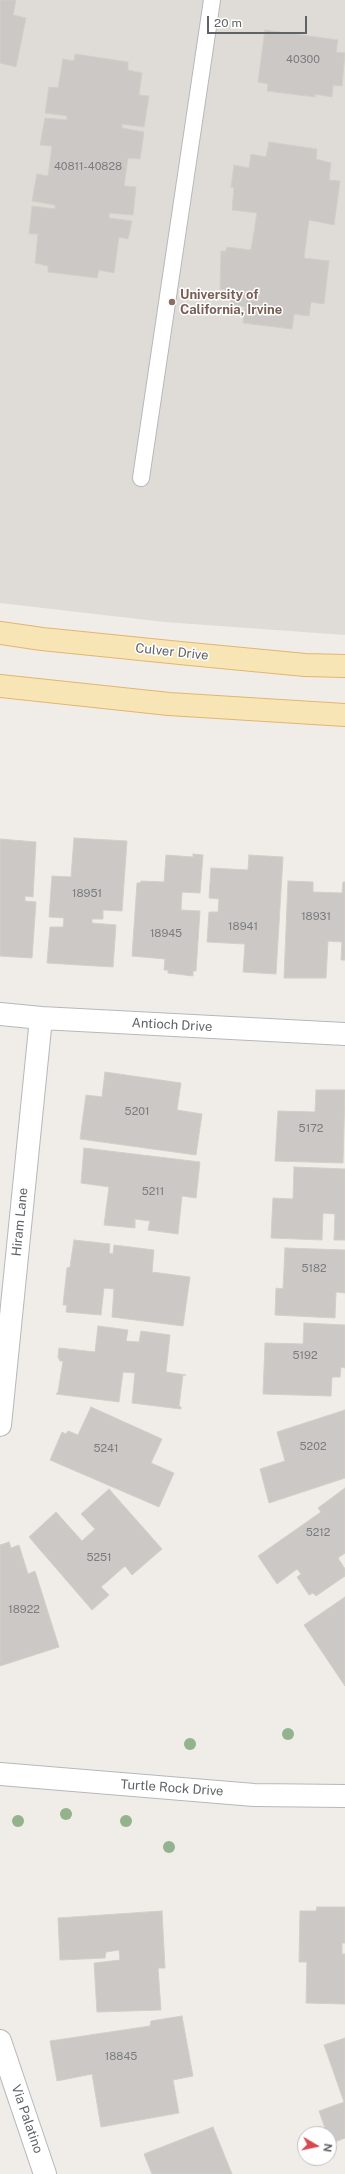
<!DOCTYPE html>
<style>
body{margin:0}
#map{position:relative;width:345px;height:2174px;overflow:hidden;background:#f0ede8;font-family:"Public Sans",sans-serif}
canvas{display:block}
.north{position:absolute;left:297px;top:2126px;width:40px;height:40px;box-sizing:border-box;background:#fff;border:1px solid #bfc1c2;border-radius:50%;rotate:99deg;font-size:11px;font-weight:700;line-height:16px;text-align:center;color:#5f6367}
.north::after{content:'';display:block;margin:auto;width:14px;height:18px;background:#d7474c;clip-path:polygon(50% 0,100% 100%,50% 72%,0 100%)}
.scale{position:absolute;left:207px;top:16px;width:100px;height:18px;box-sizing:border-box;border:2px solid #5f6367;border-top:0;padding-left:5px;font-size:12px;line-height:14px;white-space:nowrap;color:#5f6367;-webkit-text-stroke:3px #fff;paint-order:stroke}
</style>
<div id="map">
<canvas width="345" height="2174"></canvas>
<div class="north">N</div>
<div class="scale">20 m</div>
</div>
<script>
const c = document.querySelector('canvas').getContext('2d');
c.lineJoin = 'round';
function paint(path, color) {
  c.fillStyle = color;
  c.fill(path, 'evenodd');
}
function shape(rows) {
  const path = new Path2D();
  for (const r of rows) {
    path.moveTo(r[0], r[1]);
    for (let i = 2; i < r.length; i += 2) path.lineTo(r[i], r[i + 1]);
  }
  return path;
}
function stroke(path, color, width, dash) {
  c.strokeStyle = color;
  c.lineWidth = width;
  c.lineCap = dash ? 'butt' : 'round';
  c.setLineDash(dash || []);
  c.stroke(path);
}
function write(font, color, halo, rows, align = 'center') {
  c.font = font + ' "Public Sans",sans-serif';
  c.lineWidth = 3;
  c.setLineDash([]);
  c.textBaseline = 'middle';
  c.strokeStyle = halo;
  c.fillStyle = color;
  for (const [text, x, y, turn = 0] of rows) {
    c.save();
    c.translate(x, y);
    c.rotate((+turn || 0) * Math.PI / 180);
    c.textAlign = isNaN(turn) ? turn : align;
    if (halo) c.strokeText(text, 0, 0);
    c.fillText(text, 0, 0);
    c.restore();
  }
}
paint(shape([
 [0,0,345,0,345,635,164,622,0,603]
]), '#dfdcd7');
const building = shape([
 [0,0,16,0,13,15,26,18,16,67,0,63,0,0],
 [265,30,338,40,336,52,345,53,342,86,333,85,332,97,315,94,315,97,267,91,268,84,258,82,265,30],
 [75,54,128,62,128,70,142,73,139,95,149,96,144,127,122,124,122,128,144,132,140,159,128,158,124,186,136,187,133,215,109,213,109,218,132,221,128,239,119,237,114,273,99,270,97,278,48,272,48,266,35,263,38,234,29,234,32,206,55,209,55,205,32,201,37,174,48,176,52,146,40,145,45,118,67,120,67,116,45,113,49,87,58,88,63,59,74,61,75,54],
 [269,142,317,149,316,159,331,163,329,180,340,181,334,225,309,220,304,258,329,261,324,304,311,302,309,316,294,314,292,329,243,323,245,307,230,304,232,291,220,289,221,251,226,251,227,247,251,250,257,213,232,210,234,188,231,187,234,165,249,168,251,154,266,157,269,142],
 [74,838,127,841,122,911,103,910,103,919,92,919,92,923,116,925,113,967,47,963,50,927,63,927,64,918,49,917,52,876,71,877,74,838],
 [0,839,36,842,33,897,25,896,25,901,36,902,32,958,0,956,0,839],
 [193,854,203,855,200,893,182,892,181,910,200,911,196,971,193,971,193,976,168,973,168,970,164,970,165,959,132,956,137,883,140,883,141,881,164,882,166,855,193,857,193,854],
 [249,855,283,857,276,974,243,972,245,944,207,942,209,912,218,912,219,899,209,898,211,868,248,870,249,855],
 [288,881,313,882,313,892,342,893,343,882,345,882,345,960,341,960,342,942,328,941,326,978,284,978,288,881],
 [105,1072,181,1083,177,1110,202,1114,196,1155,80,1139,86,1095,102,1097,105,1072],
 [316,1090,345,1090,343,1163,275,1161,278,1111,315,1112,316,1090],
 [84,1148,200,1162,196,1198,182,1196,178,1234,148,1230,150,1221,135,1219,135,1228,104,1225,109,1187,81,1183,84,1148],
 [294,1167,345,1169,345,1240,334,1240,335,1214,323,1213,322,1240,271,1238,273,1198,293,1199,294,1167],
 [74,1240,110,1244,109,1253,113,1254,114,1245,154,1250,152,1272,190,1277,183,1326,112,1317,114,1289,104,1288,101,1315,66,1312,67,1305,63,1305,67,1268,70,1267,74,1240],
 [285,1248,345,1250,345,1293,336,1292,335,1318,275,1315,276,1288,283,1289,285,1248],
 [304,1323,345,1325,345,1368,341,1367,340,1377,332,1377,331,1396,263,1394,265,1343,303,1344,304,1323],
 [98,1326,128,1330,126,1341,139,1342,141,1331,170,1335,166,1372,186,1375,183,1375,179,1406,181,1407,181,1409,132,1403,135,1373,123,1372,119,1402,56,1394,58,1392,63,1361,60,1361,58,1357,59,1348,95,1352,98,1326],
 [91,1407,162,1439,151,1463,174,1473,159,1507,50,1460,62,1432,66,1434,68,1431,78,1435,91,1407],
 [345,1410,345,1478,269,1503,260,1469,285,1461,277,1432,345,1410],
 [345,1488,345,1553,338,1558,345,1569,345,1576,316,1596,313,1593,309,1595,297,1577,301,1574,297,1569,277,1584,258,1556,321,1512,318,1508,345,1488],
 [109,1489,162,1549,132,1575,125,1566,101,1587,109,1595,92,1610,29,1537,56,1512,82,1541,95,1529,81,1514,109,1489],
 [9,1542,11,1548,19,1545,28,1574,35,1571,59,1647,0,1666,0,1545,9,1542],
 [345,1597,345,1686,304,1625,345,1597],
 [317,1907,345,1907,345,1943,342,1943,342,1954,345,1954,345,2004,306,2003,307,1962,299,1962,300,1911,316,1911,317,1907],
 [162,1911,165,1968,158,1968,161,2010,97,2012,94,1963,120,1960,119,1950,106,1952,105,1958,60,1960,58,1918,162,1911],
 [182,2016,193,2076,173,2080,179,2113,101,2127,92,2074,57,2081,50,2041,150,2026,151,2021,182,2016],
 [345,2038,345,2138,330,2144,329,2134,327,2134,319,2111,344,2102,324,2045,345,2038],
 [213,2127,232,2174,152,2174,144,2154,213,2127]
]);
paint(building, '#cbc8c5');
stroke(building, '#d4cec7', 1);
const service = shape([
 [141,478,212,0]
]);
const minor = shape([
 [0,1014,41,1018,345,1034],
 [0,1425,41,1018],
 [0,2041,45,2174]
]);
const tertiary = shape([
 [0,1774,254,1795,345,1796]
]);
const primary = shape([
 [0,633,42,639,190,654,305,665,345,666],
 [0,686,169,704,345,715]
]);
stroke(service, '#b5b8bb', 18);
stroke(minor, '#b5b8bb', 24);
stroke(tertiary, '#b5b8bb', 24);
stroke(primary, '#e3b56e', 24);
stroke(service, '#fff', 16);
stroke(minor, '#fff', 22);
stroke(tertiary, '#fff', 22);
stroke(primary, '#f7e5b6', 22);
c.fillStyle = '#92b38c';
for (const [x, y] of [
 [288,1734],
 [190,1744],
 [66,1814],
 [18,1821],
 [126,1821],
 [169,1847]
]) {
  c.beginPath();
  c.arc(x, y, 6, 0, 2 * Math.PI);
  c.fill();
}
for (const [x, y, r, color] of [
 [172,302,4,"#8d6e63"]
]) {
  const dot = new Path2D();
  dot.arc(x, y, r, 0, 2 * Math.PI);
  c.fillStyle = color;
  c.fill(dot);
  stroke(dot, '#fff', 1.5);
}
write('11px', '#7a7c7e', null, [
 ["40300",303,60],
 ["40811-40828",88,167],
 ["18951",87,894],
 ["18931",316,917],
 ["18941",243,927],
 ["18945",166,934],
 ["5201",137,1112],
 ["5172",311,1129],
 ["5211",153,1192],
 ["5182",314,1269],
 ["5192",305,1356],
 ["5202",313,1447],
 ["5241",106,1449],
 ["5212",318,1533],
 ["5251",99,1558],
 ["18922",24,1610],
 ["18845",121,2057]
]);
write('bold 13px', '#785e54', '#fff', [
 ["University of",180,295],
 ["California, Irvine",180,310]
], 'left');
write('13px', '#5f6367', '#fff', [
 ["Culver Drive",172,652,6],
 ["Antioch Drive",172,1025,3],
 ["Hiram Lane",20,1222,-84],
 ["Turtle Rock Drive",172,1788,4],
 ["Via Palatino",27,2119,71]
]);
</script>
